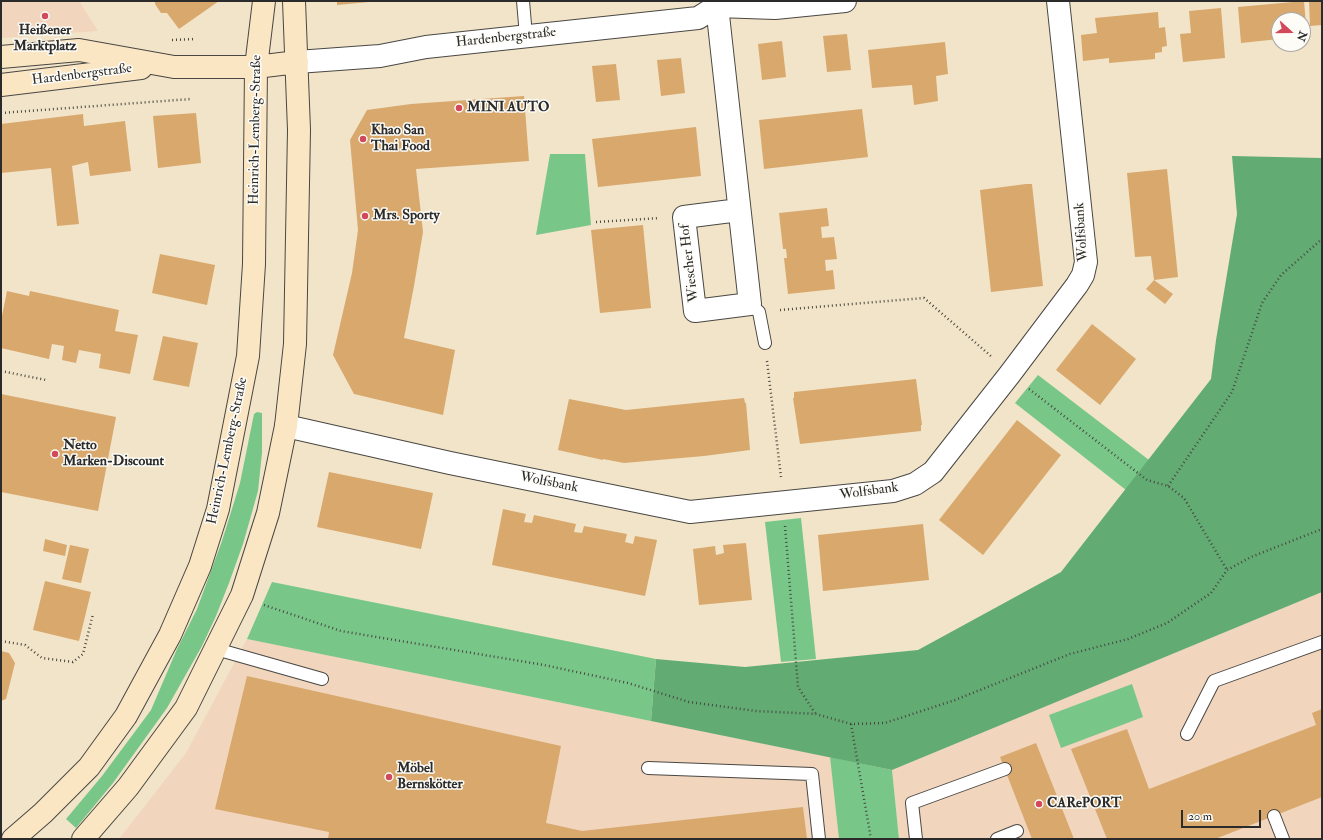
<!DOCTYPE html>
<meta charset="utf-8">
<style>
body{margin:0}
#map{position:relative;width:1323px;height:840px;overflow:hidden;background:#f2e4c8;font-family:"IM FELL Double Pica",serif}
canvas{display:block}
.frame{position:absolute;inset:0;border:2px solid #2b2b2b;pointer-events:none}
.north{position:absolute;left:1271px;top:12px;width:40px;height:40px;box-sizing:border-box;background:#fdfcf7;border:1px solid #a9a8a5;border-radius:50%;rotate:111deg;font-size:11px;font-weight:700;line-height:16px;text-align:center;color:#2b2b2b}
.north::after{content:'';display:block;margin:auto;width:14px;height:18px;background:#d1495b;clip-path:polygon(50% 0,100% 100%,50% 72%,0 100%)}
.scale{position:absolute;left:1181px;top:810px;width:80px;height:18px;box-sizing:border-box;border:2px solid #2b2b2b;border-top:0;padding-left:5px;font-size:12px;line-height:14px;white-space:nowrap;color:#2b2b2b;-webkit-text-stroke:3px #fdfcf7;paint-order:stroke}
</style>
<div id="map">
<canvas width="1323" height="840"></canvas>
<div class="frame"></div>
<div class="north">N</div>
<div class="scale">20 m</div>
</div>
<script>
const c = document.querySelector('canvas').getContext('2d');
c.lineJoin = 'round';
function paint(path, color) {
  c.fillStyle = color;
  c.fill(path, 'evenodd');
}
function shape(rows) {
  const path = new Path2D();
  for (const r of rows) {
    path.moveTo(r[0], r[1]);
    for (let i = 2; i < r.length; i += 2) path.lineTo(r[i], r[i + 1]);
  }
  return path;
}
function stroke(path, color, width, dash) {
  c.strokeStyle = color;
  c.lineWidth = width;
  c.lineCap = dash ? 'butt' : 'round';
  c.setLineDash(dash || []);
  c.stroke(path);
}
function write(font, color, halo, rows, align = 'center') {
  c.font = font + ' "IM FELL Double Pica",serif';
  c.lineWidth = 3;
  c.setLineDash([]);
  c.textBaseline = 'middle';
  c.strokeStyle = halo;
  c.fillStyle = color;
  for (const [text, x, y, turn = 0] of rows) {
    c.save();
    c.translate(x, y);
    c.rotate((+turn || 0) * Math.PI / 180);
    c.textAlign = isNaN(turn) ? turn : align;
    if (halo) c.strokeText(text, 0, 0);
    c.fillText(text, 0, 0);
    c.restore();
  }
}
paint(shape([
 [1,1,79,1,98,31,1,38],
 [1322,592,1322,839,899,839,892,770],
 [247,639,830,757,839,839,119,839,186,753]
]), '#f1d5bd');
paint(shape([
 [550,154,585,154,591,225,536,235],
 [1038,375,1149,460,1126,490,1015,403],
 [257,412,262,413,262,453,258,491,243,544,229,583,216,616,202,646,167,708,113,783,76,828,66,819,102,776,151,710,177,649,197,609,222,541,240,483,254,414],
 [801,518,816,659,781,662,765,522],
 [272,582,656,659,651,721,247,639],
 [1132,684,1143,717,1061,748,1049,715],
 [830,757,892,770,899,839,839,839]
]), '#78c788');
paint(shape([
 [1232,156,1322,158,1322,592,892,770,651,721,656,659,745,667,918,650,1061,572,1211,379,1216,340,1237,214]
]), '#62ac74');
paint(shape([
 [155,1,219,1,179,29,167,13,161,13,155,4],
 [337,1,369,1,369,2,337,5],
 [1304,1,1307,37,1303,37,1303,20,1279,20,1279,39,1241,43,1238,7],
 [1309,1,1322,1,1322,25,1310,26],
 [1221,8,1225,58,1183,62,1180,34,1191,33,1189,11],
 [1158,12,1159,28,1165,27,1167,46,1162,47,1162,52,1155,53,1155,59,1109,63,1109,58,1083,61,1081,35,1097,33,1095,18],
 [847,34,851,70,827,72,823,36],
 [782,41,786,77,762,80,758,44],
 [945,42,948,74,936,76,938,101,914,105,912,85,872,88,868,50],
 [681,58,685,93,661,96,657,60],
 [616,64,620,100,596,102,592,66],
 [524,96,529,161,416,169,423,232,414,286,404,338,455,350,443,415,354,394,333,355,352,273,358,230,350,140,367,110,411,104],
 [862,109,868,157,764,169,759,120],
 [196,113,201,163,158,168,153,116],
 [83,114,84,126,125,121,131,171,90,176,88,162,72,166,79,224,57,226,51,168,1,173,1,124],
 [696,127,701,176,598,187,592,139],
 [1167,169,1178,277,1154,280,1151,256,1135,257,1127,173],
 [1026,184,1032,184,1043,286,991,292,980,190],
 [827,208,829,226,821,227,822,238,834,237,837,259,825,260,826,271,833,270,835,289,788,294,784,258,787,258,786,249,783,249,779,213],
 [643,225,651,308,600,313,591,230],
 [160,254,215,265,207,305,152,293],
 [1154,280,1173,294,1165,304,1146,289],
 [7,291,29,296,30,291,119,310,115,331,138,335,130,374,99,368,101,354,79,350,76,363,62,360,64,346,52,344,49,359,1,348,1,321],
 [1092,324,1136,359,1100,405,1056,370],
 [163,336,198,343,189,387,153,380],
 [916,379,922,425,921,425,921,431,800,444,793,398,794,398,794,392],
 [1,394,116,417,98,511,1,492],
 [744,398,745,403,746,403,750,450,704,456,624,463,603,459,603,460,558,450,569,399,626,410],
 [1017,420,1061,455,983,555,939,520],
 [329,472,433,493,421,549,317,527],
 [503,509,526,514,524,522,532,523,534,515,576,524,574,532,582,533,584,526,627,534,625,542,633,544,635,536,657,540,645,596,492,565],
 [923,524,929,580,823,591,818,535],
 [45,539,67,545,65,556,43,551],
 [746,543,752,600,699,605,693,549,715,546,716,555,724,553,723,545],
 [70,545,89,549,81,583,62,579],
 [45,581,91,592,79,641,33,630],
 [1,651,9,653,15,663,6,699,1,701],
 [247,676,561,746,546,823,582,831,803,807,807,839,328,839,329,832,215,809],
 [1322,709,1322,797,1215,839,1107,839,1071,749,1127,729,1149,789,1316,725,1312,713],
 [1036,743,1074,839,1032,839,1000,757]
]), '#d8a86d');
const lane = shape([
 [523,1,526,36],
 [750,304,759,312,765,343],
 [216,649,322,679],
 [1187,734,1214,681,1322,642],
 [648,768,812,774,819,839],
 [1274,816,1283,839],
 [916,839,912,803,1005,769],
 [997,839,1017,831]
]);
const street = shape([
 [718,1,717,6,750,304,695,311,684,217,739,210],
 [297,62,380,56,426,47,698,18,717,6,775,8,845,1],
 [286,426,450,463,690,512,893,491,915,484,933,472,1010,374,1077,285,1083,275,1086,262,1058,1]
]);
const secondary = shape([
 [1,57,79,50,174,67,256,67,297,62],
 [1,85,141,68],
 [13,839,43,813,89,767,126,716,170,635,200,566,218,509,248,356,254,264,256,67,264,1],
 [83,839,128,787,186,708,242,595,268,513,286,426,295,344,299,130,294,1]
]);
stroke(lane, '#494743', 14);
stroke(street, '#494743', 24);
stroke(secondary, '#494743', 24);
stroke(shape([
 [172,40,195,39],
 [1,113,191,99],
 [596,222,659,218],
 [780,310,924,298,992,357],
 [767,361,781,477],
 [1,371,46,380],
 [1029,389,1147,480,1168,486,1184,498,1227,570],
 [1168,486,1232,392,1262,303,1281,275,1322,239],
 [785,526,798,687,815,713],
 [264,605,341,631,544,665,628,683,689,702,756,711,816,714,851,724,885,723,955,700,1070,654,1128,639,1167,623,1211,593,1227,570,1251,557,1322,529],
 [1,641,25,645,42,658,73,662,83,654,93,614],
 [851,724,871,839]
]), '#494743', 2.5, [1, 3]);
stroke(lane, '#fff', 12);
stroke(street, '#fff', 22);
stroke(secondary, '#fbe6c4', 22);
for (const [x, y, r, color] of [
 [45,16,4,"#d1495b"],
 [459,108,4,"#d1495b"],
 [363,139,4,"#d1495b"],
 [365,216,4,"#d1495b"],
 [55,454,4,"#d1495b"],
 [389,777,4,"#d1495b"],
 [1039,804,4,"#d1495b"]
]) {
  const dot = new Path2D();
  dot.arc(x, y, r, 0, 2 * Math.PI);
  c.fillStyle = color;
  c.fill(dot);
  stroke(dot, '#fdfcf7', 1.5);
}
write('bold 14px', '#2b2b2b', '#fdfcf7', [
 ["Heißener",45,31,"center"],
 ["Marktplatz",45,47,"center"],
 ["MINI AUTO",467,108],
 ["Khao San",371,131],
 ["Thai Food",371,147],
 ["Mrs. Sporty",373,216],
 ["Netto",63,446],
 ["Marken-Discount",63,462],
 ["Möbel",397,769],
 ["Bernskötter",397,785],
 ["CARePORT",1047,804]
], 'left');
write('14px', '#2b2b2b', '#fdfcf7', [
 ["Hardenbergstraße",506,38,-6],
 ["Hardenbergstraße",82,75,-7],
 ["Heinrich-Lemberg-Straße",256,130,-89],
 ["Wolfsbank",1082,232,-94],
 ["Wiescher Hof",690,263,-97],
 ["Heinrich-Lemberg-Straße",228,451,-78],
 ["Wolfsbank",549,483,11],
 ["Wolfsbank",869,492,-8]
]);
</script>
